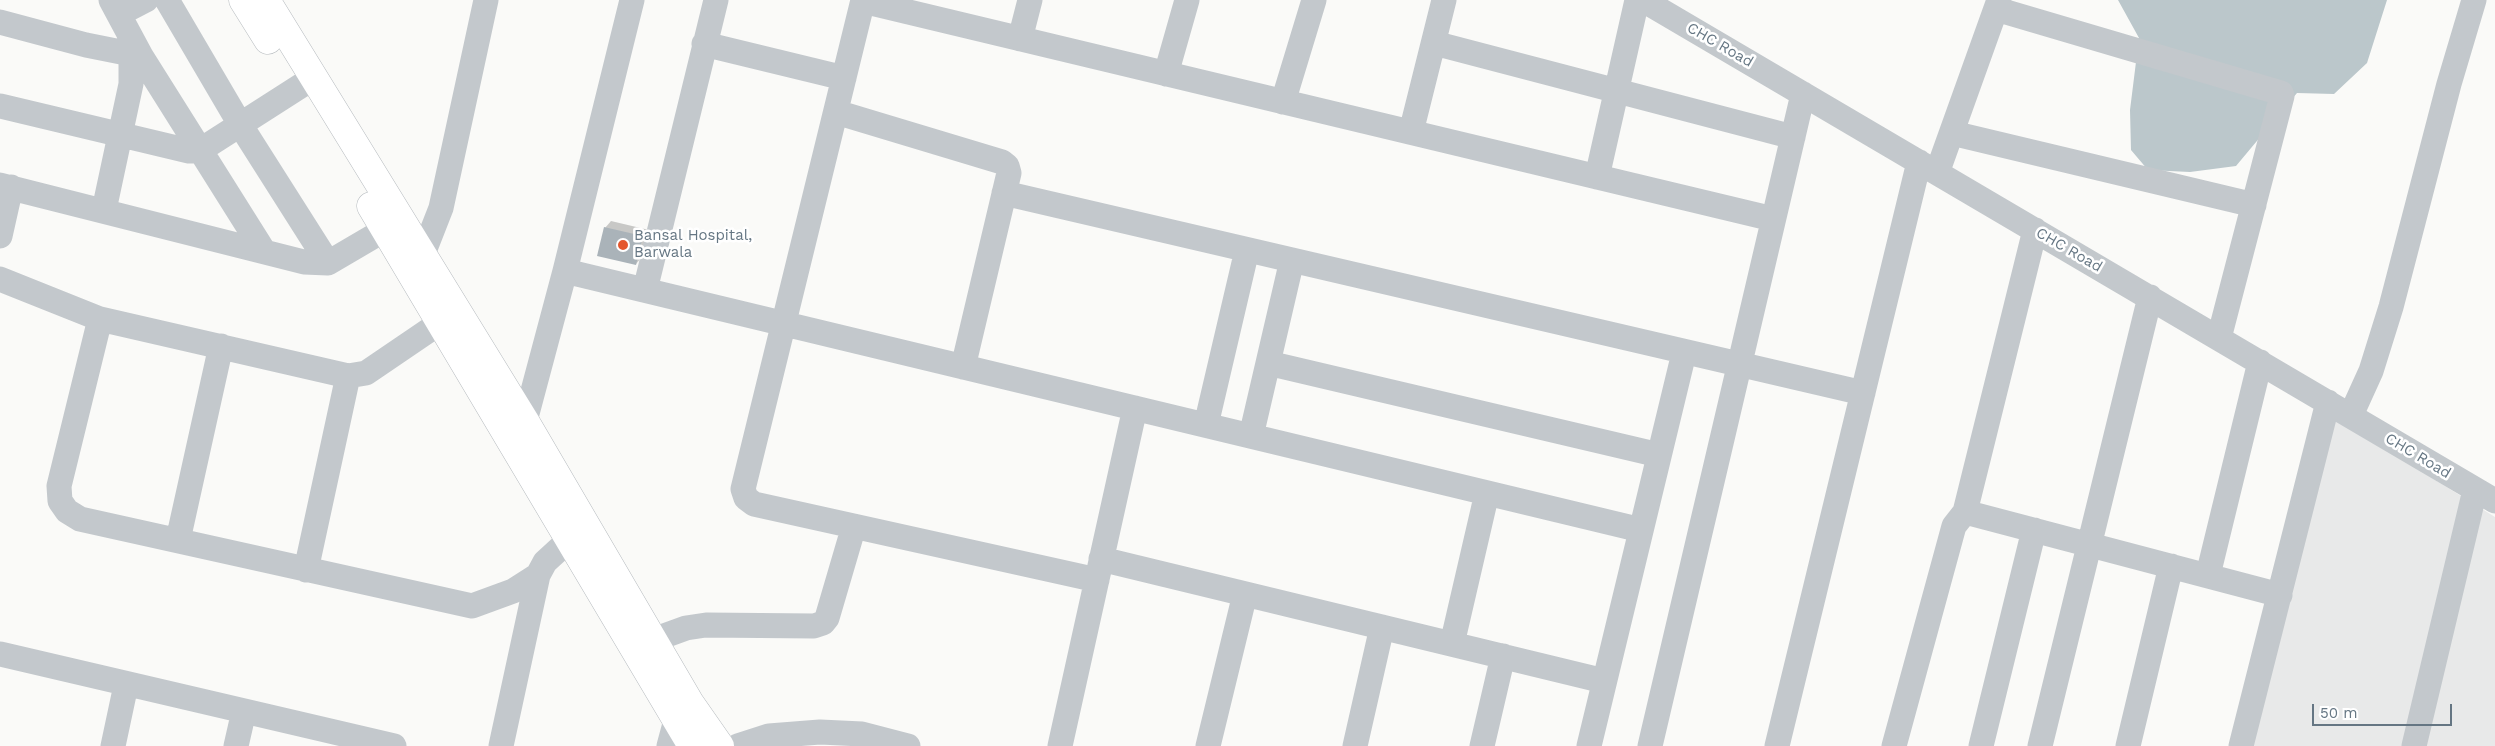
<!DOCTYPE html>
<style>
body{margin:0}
#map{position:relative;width:2495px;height:746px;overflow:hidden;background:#fafaf8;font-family:"Work Sans",sans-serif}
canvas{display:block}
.scale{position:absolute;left:2312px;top:704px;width:140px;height:22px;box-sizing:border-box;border:2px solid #657683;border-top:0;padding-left:6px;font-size:15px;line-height:18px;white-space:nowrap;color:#657683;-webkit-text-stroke:4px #fff;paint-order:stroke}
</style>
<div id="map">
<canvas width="2495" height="746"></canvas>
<div class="scale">50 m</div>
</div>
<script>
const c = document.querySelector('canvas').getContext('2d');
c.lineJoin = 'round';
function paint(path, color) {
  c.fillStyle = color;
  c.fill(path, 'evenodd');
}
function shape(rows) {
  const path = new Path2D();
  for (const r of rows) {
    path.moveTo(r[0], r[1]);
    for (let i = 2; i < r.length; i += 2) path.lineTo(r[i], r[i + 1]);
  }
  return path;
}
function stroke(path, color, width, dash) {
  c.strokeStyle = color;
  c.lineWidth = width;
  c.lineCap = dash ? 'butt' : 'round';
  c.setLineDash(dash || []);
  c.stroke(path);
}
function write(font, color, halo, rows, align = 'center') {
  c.font = font + ' "Work Sans",sans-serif';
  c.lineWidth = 5;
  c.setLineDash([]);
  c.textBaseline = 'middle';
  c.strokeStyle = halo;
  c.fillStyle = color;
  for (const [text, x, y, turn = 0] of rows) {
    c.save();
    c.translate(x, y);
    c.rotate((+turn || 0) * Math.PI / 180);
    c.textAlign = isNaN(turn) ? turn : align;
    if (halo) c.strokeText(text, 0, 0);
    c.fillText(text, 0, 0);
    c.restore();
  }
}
paint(shape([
 [2335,418,2495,517,2495,746,2251,746]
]), '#e8e9e9');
paint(shape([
 [2118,0,2387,0,2367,63,2334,94,2297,93,2236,166,2190,172,2148,170,2131,150,2130,110,2139,38]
]), '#bbc7cb');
paint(shape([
 [611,221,649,230,642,257,636,264,605,228]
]), '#0003');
paint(shape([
 [604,227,643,236,636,265,597,256]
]), '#aab3b9');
const major = shape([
 [243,0,268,40],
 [266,0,525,421,690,703,720,746],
 [371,206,692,746]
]);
stroke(major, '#b5babe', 29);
stroke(shape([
 [111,0,141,56,263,250],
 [167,0,241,126,328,263],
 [863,0,743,489,746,498,754,504,1097,580],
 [1643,0,2495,501],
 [863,1,1773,219],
 [1996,9,2281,93,2282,96,2219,338],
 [119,14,146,0],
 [0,22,86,45,141,56],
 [1020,39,1030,0],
 [1434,43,1793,137],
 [704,44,844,78],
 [1166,74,1187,0],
 [1283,102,1314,0],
 [0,106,189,151,199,151,313,78],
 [836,112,1002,162,1007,166,1009,173,963,367],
 [1411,132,1444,0],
 [1952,133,2254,205],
 [1937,173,1999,0],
 [1597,177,1637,0],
 [0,185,304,262,328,263,386,229],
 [1004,193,1863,393],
 [104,210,131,84,131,54],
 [0,236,11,187],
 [423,254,441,208,486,0],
 [565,271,1641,530],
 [0,279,100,319,348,376,366,373,441,322],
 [645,290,716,0],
 [100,319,59,486,60,501,67,511,80,519,472,606,513,591,538,575],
 [1268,363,1659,455],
 [2351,415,2371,371,2391,307,2449,84,2474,0],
 [1206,425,1247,250],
 [521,436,565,271,632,0],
 [1251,436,1292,260],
 [1965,512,2035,230],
 [178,540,221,346],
 [1101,559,1604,681],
 [306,570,348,376],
 [2208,575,2260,362],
 [653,640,686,628,706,625,814,626,823,623,827,618,854,526],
 [1452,644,1487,493],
 [0,654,394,746],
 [113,746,126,685],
 [236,746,244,711],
 [501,746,538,575,545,562,569,540],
 [669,746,676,720],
 [738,746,769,736,820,732,862,734,908,746],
 [1060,746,1135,408],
 [1208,746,1245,594],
 [1355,746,1382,627],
 [1482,746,1503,656],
 [1589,746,1684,353],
 [1650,746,1803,94],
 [1777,746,1919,162],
 [1894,746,1954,526,1965,512,2280,595],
 [1981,746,2034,530],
 [2040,746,2150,297],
 [2128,746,2171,566],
 [2241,746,2328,402],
 [2414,746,2475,490]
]), '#c3c8cc', 25);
stroke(major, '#fff', 28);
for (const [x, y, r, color] of [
 [623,245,6,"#e4572e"]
]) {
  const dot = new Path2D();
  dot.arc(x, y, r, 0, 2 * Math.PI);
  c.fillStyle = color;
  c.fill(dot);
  stroke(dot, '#fff', 2);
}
write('15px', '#657683', '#fff', [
 ["CHC Road",1720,45,30],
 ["CHC Road",2069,250,30],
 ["CHC Road",2418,456,31]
]);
write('15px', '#657683', '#fff', [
 ["Bansal Hospital,",634,236],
 ["Barwala",634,253]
], 'left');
</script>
